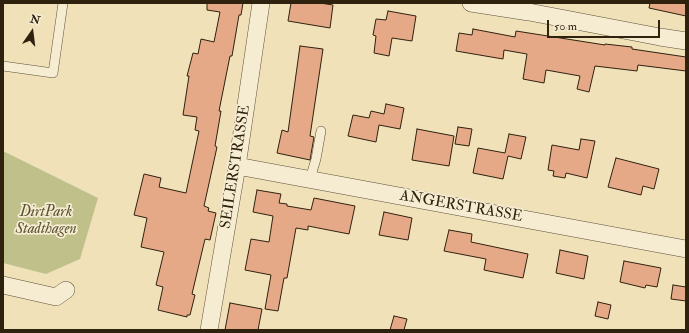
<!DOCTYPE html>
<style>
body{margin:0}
#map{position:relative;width:689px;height:333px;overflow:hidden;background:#f0e1b9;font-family:"IM FELL Double Pica",serif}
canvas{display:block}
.frame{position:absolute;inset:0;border:4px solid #2e210e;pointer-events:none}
.north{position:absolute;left:12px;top:12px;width:40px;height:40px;-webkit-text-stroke:3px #f5ecd2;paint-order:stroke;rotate:14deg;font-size:11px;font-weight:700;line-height:16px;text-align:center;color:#2e210e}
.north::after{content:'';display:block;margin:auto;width:14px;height:18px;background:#2e210e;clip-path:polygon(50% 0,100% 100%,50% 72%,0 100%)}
.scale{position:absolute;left:547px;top:20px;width:113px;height:18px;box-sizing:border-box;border:2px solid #2e210e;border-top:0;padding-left:5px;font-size:12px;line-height:14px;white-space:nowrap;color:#2e210e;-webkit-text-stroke:3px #f5ecd2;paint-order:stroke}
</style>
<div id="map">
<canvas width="689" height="333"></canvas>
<div class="frame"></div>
<div class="north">N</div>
<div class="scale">50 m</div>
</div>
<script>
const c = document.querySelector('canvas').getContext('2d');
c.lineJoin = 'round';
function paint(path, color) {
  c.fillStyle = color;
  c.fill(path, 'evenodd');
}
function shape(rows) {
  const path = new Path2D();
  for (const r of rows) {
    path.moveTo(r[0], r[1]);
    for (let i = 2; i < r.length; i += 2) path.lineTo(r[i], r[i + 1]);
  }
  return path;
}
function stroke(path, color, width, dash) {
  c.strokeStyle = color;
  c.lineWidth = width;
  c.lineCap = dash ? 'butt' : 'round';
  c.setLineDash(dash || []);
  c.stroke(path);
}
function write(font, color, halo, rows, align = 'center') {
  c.font = font + ' "IM FELL Double Pica",serif';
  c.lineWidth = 3.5;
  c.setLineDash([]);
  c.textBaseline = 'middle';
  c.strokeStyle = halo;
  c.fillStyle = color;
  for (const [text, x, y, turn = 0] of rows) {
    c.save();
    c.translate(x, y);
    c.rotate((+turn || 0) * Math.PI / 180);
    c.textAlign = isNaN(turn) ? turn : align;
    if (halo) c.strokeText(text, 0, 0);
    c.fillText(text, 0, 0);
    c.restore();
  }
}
paint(shape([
 [3,151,98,198,80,259,46,274,3,263]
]), '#c0c18a');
const building = shape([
 [207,3,243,3,241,15,239,15,232,56,230,56,219,111,221,111,215,146,217,147,204,206,209,208,208,211,216,213,210,240,205,239,192,294,195,295,190,315,187,315,187,317,158,310,163,287,156,285,164,252,141,247,147,218,134,215,144,174,161,178,159,187,186,193,199,131,195,130,197,117,183,115,189,76,187,76,193,53,198,54,201,39,214,42,220,12,207,10,207,3],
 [291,3,320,3,333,5,330,28,288,21,291,3],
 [650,3,686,3,686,16,649,8,650,3],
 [388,11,416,16,412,41,392,38,389,56,374,53,376,36,373,35,376,19,386,20,388,11],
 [473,29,515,37,516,31,605,45,605,44,632,47,632,49,686,57,686,71,638,65,637,71,595,66,589,92,577,89,580,76,546,70,544,83,523,79,527,54,504,50,503,59,456,51,459,33,472,35,473,29],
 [300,46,323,49,310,136,314,137,310,160,277,153,282,130,288,132,300,46],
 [386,104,404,108,400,129,379,125,376,142,348,136,353,115,369,118,371,111,384,114,386,104],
 [458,127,472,129,469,146,455,144,458,127],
 [417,129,454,136,449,166,412,160,417,129],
 [509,134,526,137,521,159,508,156,503,179,473,173,478,148,505,153,509,134],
 [581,139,595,141,587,178,566,173,565,178,553,176,554,171,548,170,552,145,579,150,581,139],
 [616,158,659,169,654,189,643,186,641,195,608,187,616,158],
 [257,190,281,194,279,203,287,204,287,206,311,210,314,198,355,206,349,234,308,226,308,230,296,228,287,278,284,278,278,311,265,309,271,275,245,270,251,239,269,242,273,216,253,212,257,190],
 [384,212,412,218,408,240,379,235,384,212],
 [449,230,472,234,471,242,528,254,523,278,484,270,486,259,444,251,449,230],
 [560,250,588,256,584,279,556,273,560,250],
 [624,261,661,268,657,287,646,285,645,288,620,282,624,261],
 [673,285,686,287,686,301,671,299,673,285],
 [598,302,611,305,608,319,595,316,598,302],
 [230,303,262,309,258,330,225,330,230,303],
 [394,316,407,319,404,330,390,330,394,316]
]);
paint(building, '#e6a988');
stroke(building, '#2e210e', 1);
const service = shape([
 [3,66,53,73,63,3],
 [310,179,316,159,321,131]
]);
const minor = shape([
 [471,3,529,12,660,37,686,41],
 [237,166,686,249],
 [3,285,56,297,66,290],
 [209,330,237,166,261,3]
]);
stroke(service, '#5e5139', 10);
stroke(minor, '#5e5139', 18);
stroke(service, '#f5ecd2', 9);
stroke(minor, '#f5ecd2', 17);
write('15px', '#2e210e', '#f5ecd2', [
 ["SEILERSTRASSE",236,167,-81],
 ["ANGERSTRASSE",461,207,10]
]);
write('italic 15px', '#5a5133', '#f5ecd2', [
 ["DirtPark",46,213],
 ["Stadthagen",46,230]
]);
</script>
